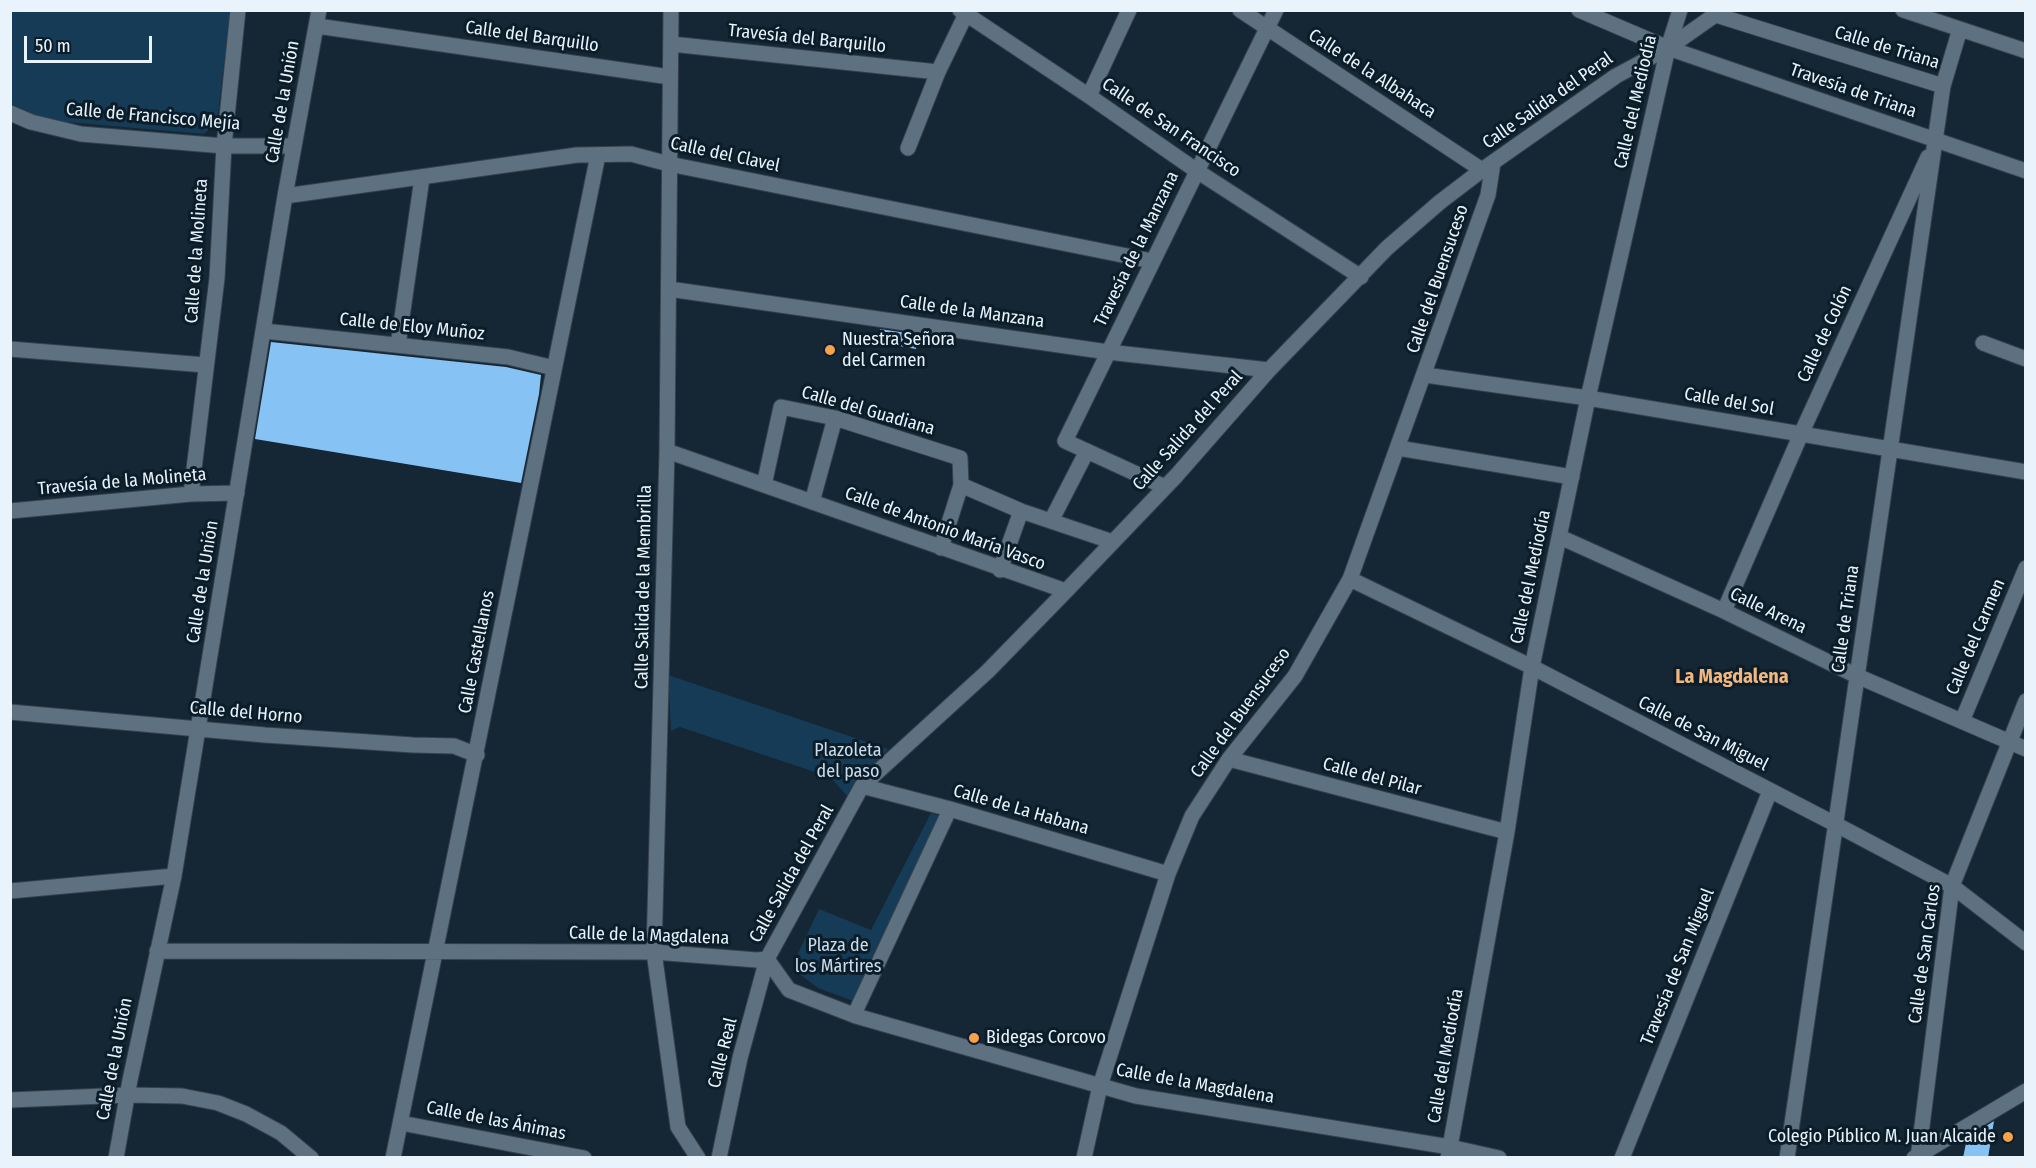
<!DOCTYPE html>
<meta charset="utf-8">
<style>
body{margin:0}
#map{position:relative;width:2036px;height:1168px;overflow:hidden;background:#152634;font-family:"Fira Sans Condensed",sans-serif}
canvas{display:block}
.frame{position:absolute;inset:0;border:12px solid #e8f3fc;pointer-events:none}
.scale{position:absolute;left:24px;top:36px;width:128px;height:27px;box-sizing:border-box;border:3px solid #e8f3fc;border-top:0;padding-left:8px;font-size:18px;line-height:21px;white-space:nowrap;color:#e8f3fc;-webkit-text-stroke:4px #0c1d2a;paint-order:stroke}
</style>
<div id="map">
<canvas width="2036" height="1168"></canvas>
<div class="frame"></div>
<div class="scale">50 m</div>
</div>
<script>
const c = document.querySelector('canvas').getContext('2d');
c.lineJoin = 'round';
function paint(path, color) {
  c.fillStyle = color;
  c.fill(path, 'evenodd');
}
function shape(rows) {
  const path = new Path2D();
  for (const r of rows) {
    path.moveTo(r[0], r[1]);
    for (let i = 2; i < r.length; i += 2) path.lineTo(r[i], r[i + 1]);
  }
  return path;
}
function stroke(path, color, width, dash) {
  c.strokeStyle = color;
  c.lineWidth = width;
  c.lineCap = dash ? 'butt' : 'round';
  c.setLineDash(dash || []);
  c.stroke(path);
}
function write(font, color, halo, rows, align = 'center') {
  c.font = font + ' "Fira Sans Condensed",sans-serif';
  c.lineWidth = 6;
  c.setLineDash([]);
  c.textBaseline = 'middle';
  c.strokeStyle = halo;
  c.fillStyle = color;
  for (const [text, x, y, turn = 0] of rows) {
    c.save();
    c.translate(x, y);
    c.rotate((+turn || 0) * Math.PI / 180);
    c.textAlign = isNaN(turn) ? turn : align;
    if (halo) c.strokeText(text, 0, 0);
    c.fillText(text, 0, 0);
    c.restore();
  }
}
paint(shape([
 [10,11,230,11,217,123,204,134,43,120,11,106],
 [668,675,888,749,849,798,830,777,680,727,671,731],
 [931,813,954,821,856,1002,818,988,797,972,794,962,819,909,871,930]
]), '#153b56');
paint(shape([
 [880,329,919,335,916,349,877,342],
 [271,342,506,367,541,375,539,394,521,483,255,439],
 [1994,1121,1988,1158,1963,1158,1967,1138]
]), '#86c3f4');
const pedestrian = shape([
 [854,1015,950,809]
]);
const minor = shape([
 [671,10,667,451,654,952,678,1127,698,1158],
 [960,10,1089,96,1197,171,1361,277],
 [1240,10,1482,170],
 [1579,10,1668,48,2026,171],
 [1903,10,2026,51],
 [1716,15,1943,86],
 [317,26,670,77],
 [671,44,938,72],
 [1089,96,1129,10],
 [10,113,31,122,81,134,224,146,294,146],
 [908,148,938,72,966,14],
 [285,196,577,155,631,154,669,164,1152,261],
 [669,289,1108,352,1269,370],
 [264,331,508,357,554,368],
 [1983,343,2026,359],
 [398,345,422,178],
 [10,349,205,365],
 [1425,375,1588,398,2026,472],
 [1398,448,1572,477],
 [667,451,1066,591],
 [764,485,781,407,835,418,960,458,961,485],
 [1165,487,1065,441,1276,10],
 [191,494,217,278,224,146,238,10],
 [812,502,835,418],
 [10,511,191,494,237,493],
 [1051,521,1087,451],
 [1560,537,1724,611,1857,676,2026,749],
 [941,548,961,485,1021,511,1113,542],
 [1000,570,1021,511],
 [1350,579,1532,667,1835,824,1952,886,2026,943],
 [1724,611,1801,434,1928,157],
 [10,712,265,735,413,745,454,746,477,755],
 [1962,721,2026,568],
 [1229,759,1507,832],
 [862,786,950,809,1168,874],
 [10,891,174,876],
 [157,951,654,952,757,960,767,959],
 [10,1100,127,1095,182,1096,218,1103,246,1114,281,1133,311,1158],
 [401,1123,584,1158],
 [116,1158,130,1080,174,876,285,196,319,10],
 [393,1158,598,155],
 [719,1158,740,1058,767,959,862,786,988,671,1066,591,1176,476,1269,370,1387,248,1440,202,1482,170,1616,76,1668,48],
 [1084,1158,1100,1086,1168,874,1192,816,1229,759,1295,676,1350,579,1488,195,1493,163],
 [1448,1158,1507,832,1532,667,1588,398,1668,48],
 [1622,1158,1770,791],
 [1787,1158,1943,86,1960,29],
 [1918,1158,1952,886,2026,701]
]);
const tertiary = shape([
 [767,959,789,990,856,1016,1136,1096,1450,1147,1499,1158],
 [1914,1158,2026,1091]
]);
const secondary = shape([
 [1668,48,1722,10],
 [1668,48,1680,10]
]);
stroke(pedestrian, '#35414c', 16);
stroke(minor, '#35414c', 17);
stroke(tertiary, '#35414c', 17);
stroke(secondary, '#35414c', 17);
stroke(pedestrian, '#5d7181', 14);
stroke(minor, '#5d7181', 15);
stroke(tertiary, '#5d7181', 15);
stroke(secondary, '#5d7181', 15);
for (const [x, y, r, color] of [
 [830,350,6,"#f7a149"],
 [974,1038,6,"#f7a149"],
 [2008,1137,6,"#f7a149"]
]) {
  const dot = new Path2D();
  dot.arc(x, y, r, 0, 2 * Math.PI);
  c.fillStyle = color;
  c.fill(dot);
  stroke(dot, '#0c1d2a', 2);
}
write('18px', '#e8f3fc', '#0c1d2a', [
 ["Calle del Barquillo",532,37,8],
 ["Travesía del Barquillo",807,39,6],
 ["Calle de Triana",1887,48,17],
 ["Calle de la Albahaca",1372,74,33],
 ["Travesía de Triana",1853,91,19],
 ["Calle Salida del Peral",1548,101,-35],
 ["Calle de la Unión",283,102,-80],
 ["Calle del Mediodía",1636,102,-77],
 ["Calle de Francisco Mejía",153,117,5],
 ["Calle de San Francisco",1171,128,34],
 ["Calle del Clavel",725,155,12],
 ["Travesía de la Manzana",1137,249,-64],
 ["Calle de la Molineta",197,251,-86],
 ["Calle del Buensuceso",1438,279,-71],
 ["Calle de la Manzana",972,312,8],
 ["Calle de Eloy Muñoz",412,327,6],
 ["Calle de Colón",1825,334,-65],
 ["Calle del Sol",1729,402,10],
 ["Calle del Guadiana",868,411,16],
 ["Calle Salida del Peral",1188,431,-48],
 ["Travesía de la Molineta",122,482,-5],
 ["Calle de Antonio María Vasco",945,529,20],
 ["Calle del Mediodía",1531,577,-78],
 ["Calle de la Unión",203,582,-81],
 ["Calle Salida de la Membrilla",644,587,-89],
 ["Calle Arena",1768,611,26],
 ["Calle de Triana",1846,619,-82],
 ["Calle del Carmen",1976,637,-67],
 ["Calle Castellanos",477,652,-79],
 ["Calle del Horno",246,713,5],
 ["Calle del Buensuceso",1241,713,-54],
 ["Calle de San Miguel",1703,734,27],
 ["Calle del Pilar",1372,777,15],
 ["Calle de La Habana",1021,810,16],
 ["Calle Salida del Peral",792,874,-61],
 ["Calle de la Magdalena",649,936,2],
 ["Calle de San Carlos",1925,954,-82],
 ["Travesía de San Miguel",1678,967,-68],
 ["Calle Real",723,1053,-76],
 ["Calle del Mediodía",1446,1056,-80],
 ["Calle de la Unión",115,1059,-79],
 ["Calle de la Magdalena",1195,1084,10],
 ["Calle de las Ánimas",496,1121,11]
]);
write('18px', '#e8f3fc', '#0c1d2a', [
 ["Nuestra Señora",842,340],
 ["del Carmen",842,361],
 ["Bidegas Corcovo",986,1038],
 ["Colegio Público M. Juan Alcaide",1996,1137,"right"]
], 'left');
write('18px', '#cbdded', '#0c1d2a', [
 ["Plazoleta",848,751],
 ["del paso",848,772],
 ["Plaza de",838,946],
 ["los Mártires",838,967]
]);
write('bold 20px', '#f2b67e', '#0c1d2a', [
 ["La Magdalena",1732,677]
]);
</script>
